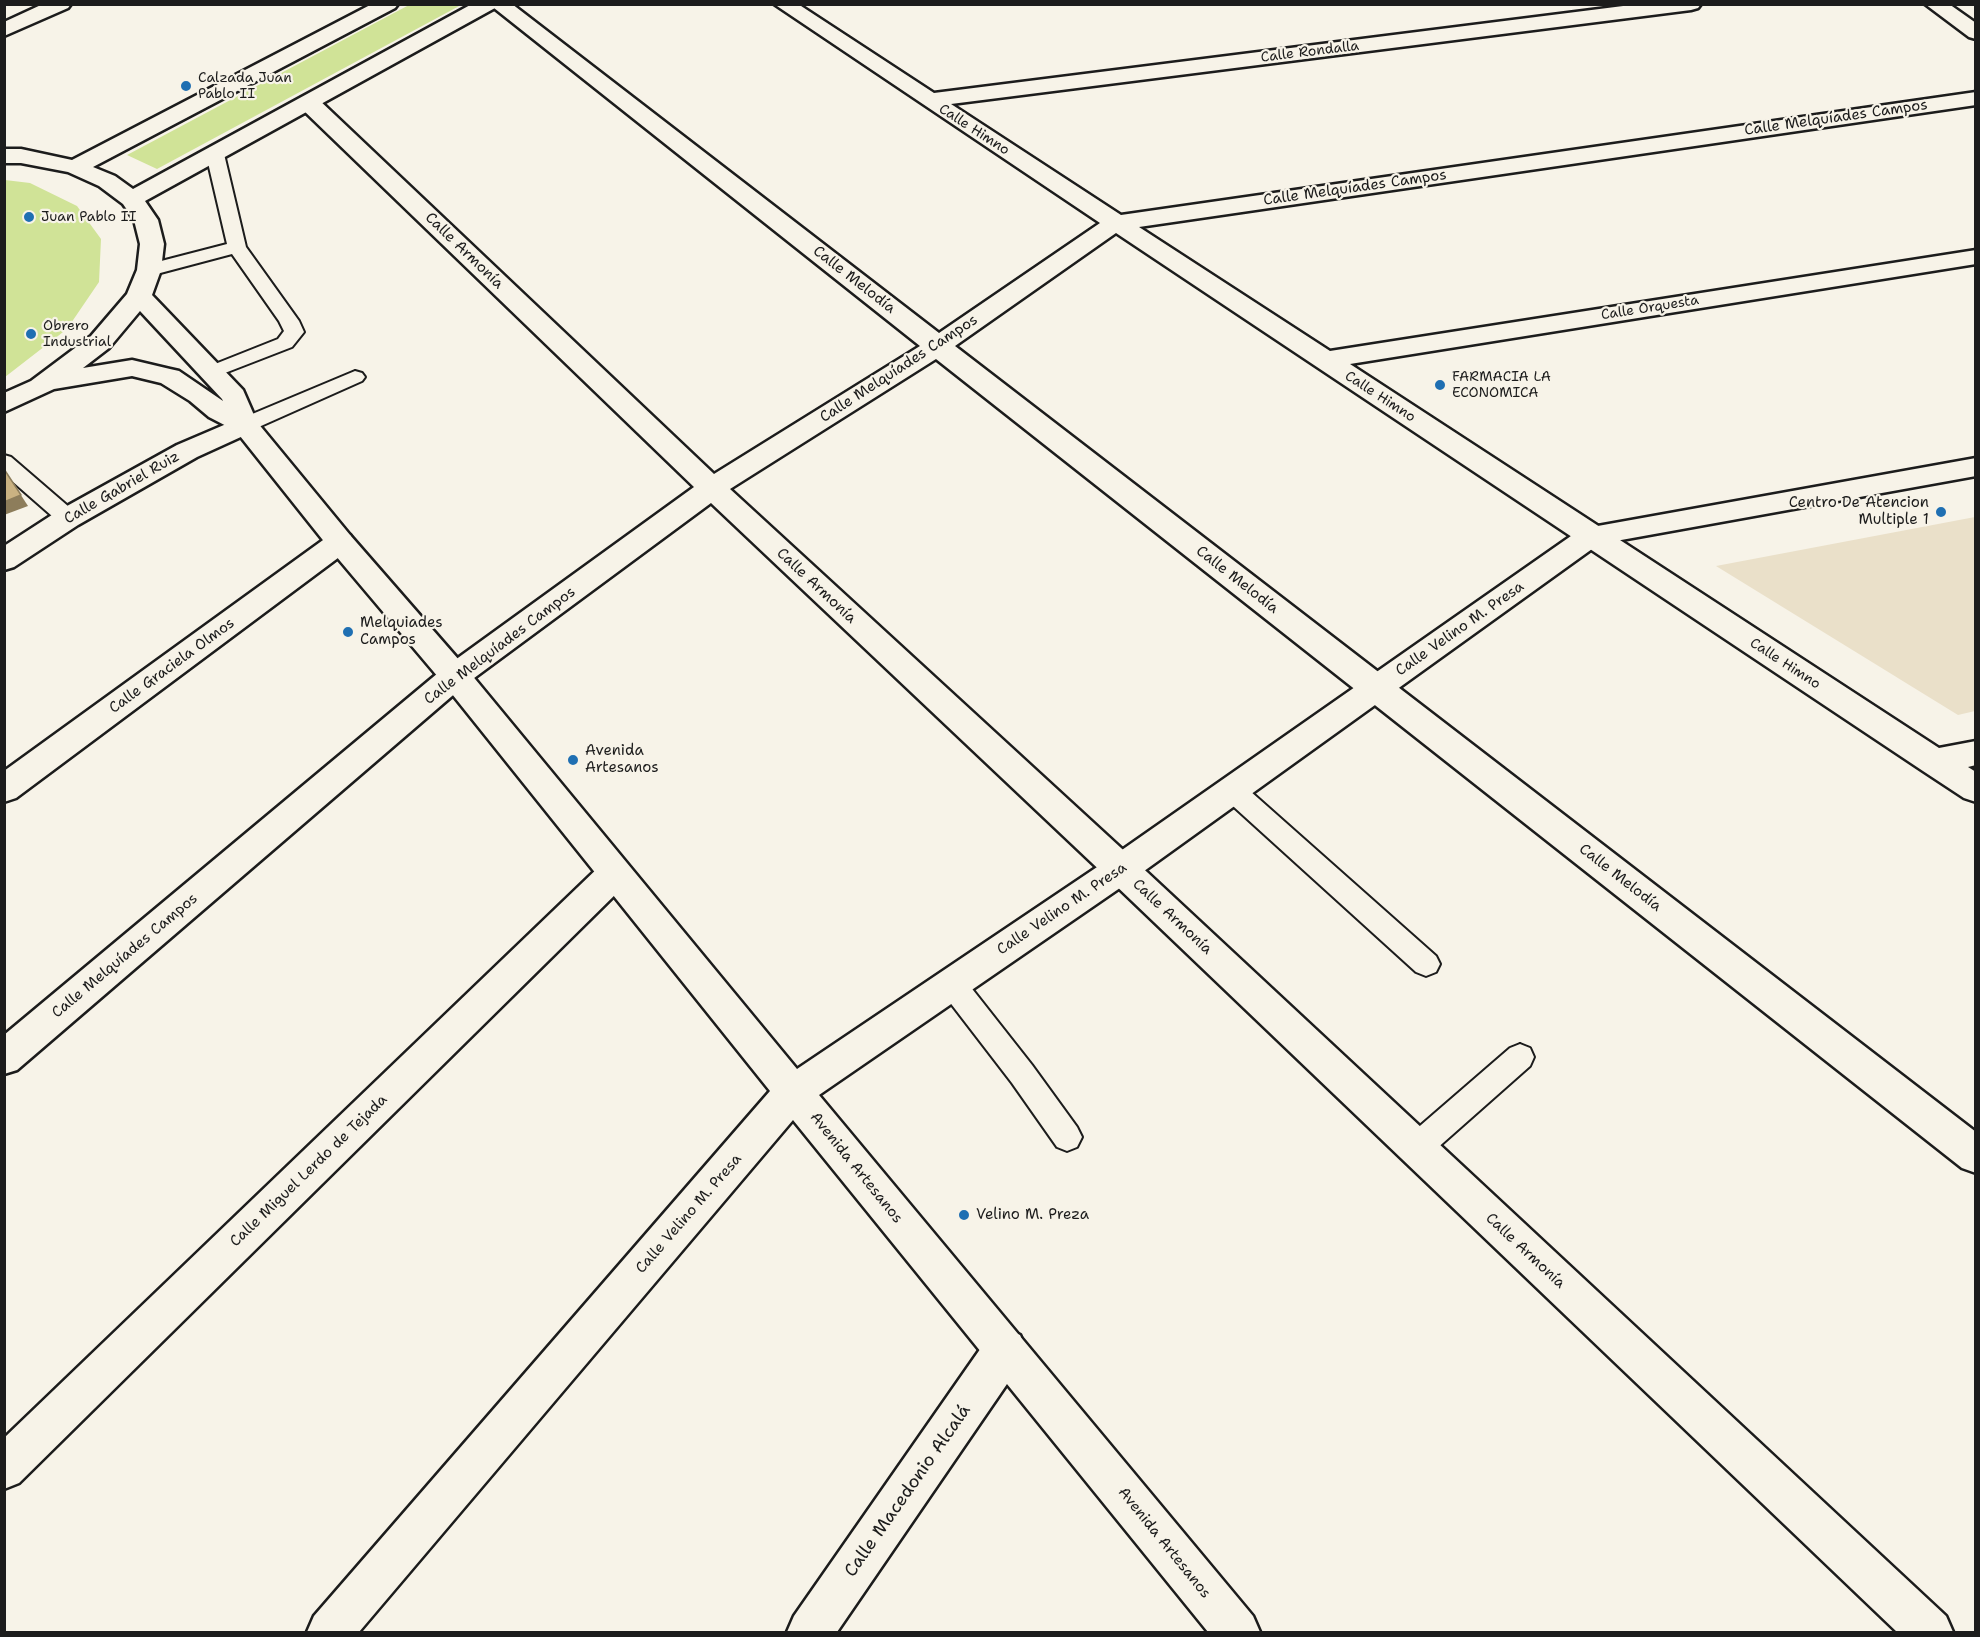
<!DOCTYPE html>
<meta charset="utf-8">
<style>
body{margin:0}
#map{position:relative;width:1980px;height:1637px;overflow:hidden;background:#f7f3e8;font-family:"Shantell Sans",sans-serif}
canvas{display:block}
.frame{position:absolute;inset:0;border:6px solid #1c1c1c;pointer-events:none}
</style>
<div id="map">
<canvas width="1980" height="1637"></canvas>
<div class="frame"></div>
</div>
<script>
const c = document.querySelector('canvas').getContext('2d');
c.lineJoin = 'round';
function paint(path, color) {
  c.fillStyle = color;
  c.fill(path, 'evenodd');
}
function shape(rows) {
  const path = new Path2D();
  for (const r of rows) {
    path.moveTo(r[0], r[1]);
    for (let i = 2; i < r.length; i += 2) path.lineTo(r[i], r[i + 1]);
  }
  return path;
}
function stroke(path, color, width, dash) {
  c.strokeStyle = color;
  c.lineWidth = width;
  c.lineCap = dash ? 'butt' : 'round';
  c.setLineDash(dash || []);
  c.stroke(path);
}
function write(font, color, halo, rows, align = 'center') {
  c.font = font + ' "Shantell Sans",sans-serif';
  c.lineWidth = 4.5;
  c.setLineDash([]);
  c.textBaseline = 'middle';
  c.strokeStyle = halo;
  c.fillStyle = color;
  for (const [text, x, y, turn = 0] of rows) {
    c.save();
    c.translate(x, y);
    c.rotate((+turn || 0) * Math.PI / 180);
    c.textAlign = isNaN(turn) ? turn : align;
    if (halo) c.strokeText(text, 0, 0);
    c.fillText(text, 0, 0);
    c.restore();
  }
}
paint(shape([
 [1975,517,1975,711,1958,715,1716,566]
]), '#eae0c9');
paint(shape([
 [409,5,461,5,157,169,127,155],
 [5,180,30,183,77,206,101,239,99,282,67,329,5,377]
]), '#d0e397');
const lane = shape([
 [215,149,221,150,224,154,246,247,299,321,304,332,292,347,212,378,205,376,202,372,205,368,278,339,284,331,279,321,232,254,149,276,142,274,140,270,142,266,227,244,206,154,209,150,215,149],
 [355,371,362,373,365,377,362,381,252,430,245,432,238,430,235,425,238,420,355,371],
 [4,455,11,457,76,513,79,518,76,523,68,525,60,523,4,474,4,455],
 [1232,780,1241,783,1436,956,1440,964,1436,972,1426,976,1416,972,1223,797,1219,790,1223,783,1232,780],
 [952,972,962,976,1032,1065,1077,1127,1082,1137,1077,1147,1067,1151,1057,1147,1012,1083,942,992,938,984,942,976,952,972],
 [1520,1044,1530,1048,1534,1057,1530,1066,1426,1158,1416,1162,1406,1158,1401,1148,1406,1138,1510,1048,1520,1044]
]);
const street = shape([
 [43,4,71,4,68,8,4,36,4,22,43,4],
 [489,4,512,4,939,333,1100,223,774,4,798,4,934,93,1639,4,1701,4,1698,8,1691,10,951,104,1121,215,1976,92,1976,105,1139,227,1330,351,1976,250,1976,264,1350,364,1939,748,1976,741,1976,765,1968,767,1976,772,1976,802,1964,798,1923,771,1116,233,955,346,1976,1132,1976,1173,1962,1168,936,359,730,489,1133,859,1946,1616,1953,1632,1897,1632,1109,879,711,503,466,684,17,1070,4,1074,4,1035,444,668,694,487,301,108,298,103,301,98,309,96,317,98,714,474,920,346,489,4],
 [1925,4,1949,4,1976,23,1976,39,1969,37,1925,4],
 [245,416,254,419,258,425,254,431,197,457,78,525,14,567,4,570,4,546,58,511,177,445,245,416],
 [340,532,350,535,354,542,350,549,16,798,4,802,4,771,330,535,340,532],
 [614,860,626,864,631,874,626,884,19,1483,4,1489,4,1438,602,864,614,860],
 [1005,1329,1020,1335,1026,1350,1020,1365,837,1632,787,1632,794,1616,990,1335,1005,1329]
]);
const secondary = shape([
 [372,4,398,4,395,8,93,167,115,176,133,189,472,4,498,4,495,8,145,201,158,220,164,244,161,270,152,295,243,390,257,422,350,535,466,668,797,1069,1109,859,1581,529,1976,458,1976,476,1599,544,1133,879,819,1095,1253,1616,1260,1632,1208,1632,793,1120,359,1632,307,1632,314,1616,770,1091,444,684,330,549,236,431,209,417,190,401,161,383,132,376,54,389,4,412,4,393,31,381,91,336,127,294,137,270,140,244,134,220,123,204,99,186,68,172,21,163,4,163,4,149,21,149,72,160,372,4],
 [140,311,222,399,223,401,179,371,170,369,132,360,83,368,109,348,140,311]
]);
stroke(lane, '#1c1c1c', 4);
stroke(street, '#1c1c1c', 5);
stroke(secondary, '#1c1c1c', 5);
paint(lane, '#f7f3e8');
paint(street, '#f7f3e8');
paint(secondary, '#f7f3e8');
paint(shape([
 [4,469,28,506,4,515]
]), '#8d7d5b');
const building = shape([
 [4,469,21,495,4,502,4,469]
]);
paint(building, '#cab282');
stroke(building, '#8d7d5b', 1.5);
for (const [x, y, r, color] of [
 [186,86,6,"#1f6fb2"],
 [29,217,6,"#1f6fb2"],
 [31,334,6,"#1f6fb2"],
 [1440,385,6,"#1f6fb2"],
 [1941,512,6,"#1f6fb2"],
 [348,632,6,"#1f6fb2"],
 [573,760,6,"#1f6fb2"],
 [964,1215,6,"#1f6fb2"]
]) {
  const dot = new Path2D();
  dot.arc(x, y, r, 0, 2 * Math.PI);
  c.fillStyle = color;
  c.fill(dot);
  stroke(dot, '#f7f3e8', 2);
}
write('14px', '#1c1c1c', '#f7f3e8', [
 ["Calle Rondalla",1310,52,-7],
 ["Calle Himno",974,130,33],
 ["Calle Orquesta",1650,308,-9],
 ["Calle Himno",1380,397,33],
 ["Calle Himno",1785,664,33]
]);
write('14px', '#1c1c1c', '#f7f3e8', [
 ["Calzada Juan",198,78],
 ["Pablo II",198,94],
 ["Juan Pablo II",41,217],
 ["Obrero",43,326],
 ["Industrial",43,342],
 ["FARMACIA LA",1452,377],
 ["ECONOMICA",1452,393]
], 'left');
write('15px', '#1c1c1c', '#f7f3e8', [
 ["Calle Melquíades Campos",1836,118,-8],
 ["Calle Melquíades Campos",1355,188,-8],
 ["Calle Armonía",464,251,44],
 ["Calle Melodía",854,280,38],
 ["Calle Melquíades Campos",899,369,-33],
 ["Calle Gabriel Ruiz",122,488,-30],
 ["Calle Melodía",1237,580,38],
 ["Calle Armonía",816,586,43],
 ["Calle Velino M. Presa",1460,629,-35],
 ["Calle Melquíades Campos",500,646,-37],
 ["Calle Graciela Olmos",172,666,-36],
 ["Calle Melodía",1620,878,38],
 ["Calle Velino M. Presa",1062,909,-34],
 ["Calle Armonía",1172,917,43],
 ["Calle Melquíades Campos",125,956,-40],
 ["Avenida Artesanos",856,1168,51],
 ["Calle Miguel Lerdo de Tejada",309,1171,-44],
 ["Calle Velino M. Presa",689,1214,-49],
 ["Calle Armonía",1525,1251,43],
 ["Avenida Artesanos",1164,1543,51]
]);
write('15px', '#1c1c1c', '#f7f3e8', [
 ["Centro De Atencion",1929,503,"right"],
 ["Multiple 1",1929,520,"right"],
 ["Melquiades",360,623],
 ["Campos",360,640],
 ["Avenida",585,751],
 ["Artesanos",585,768],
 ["Velino M. Preza",976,1215]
], 'left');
write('18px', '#1c1c1c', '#f7f3e8', [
 ["Calle Macedonio Alcalá",908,1491,-55]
]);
</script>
